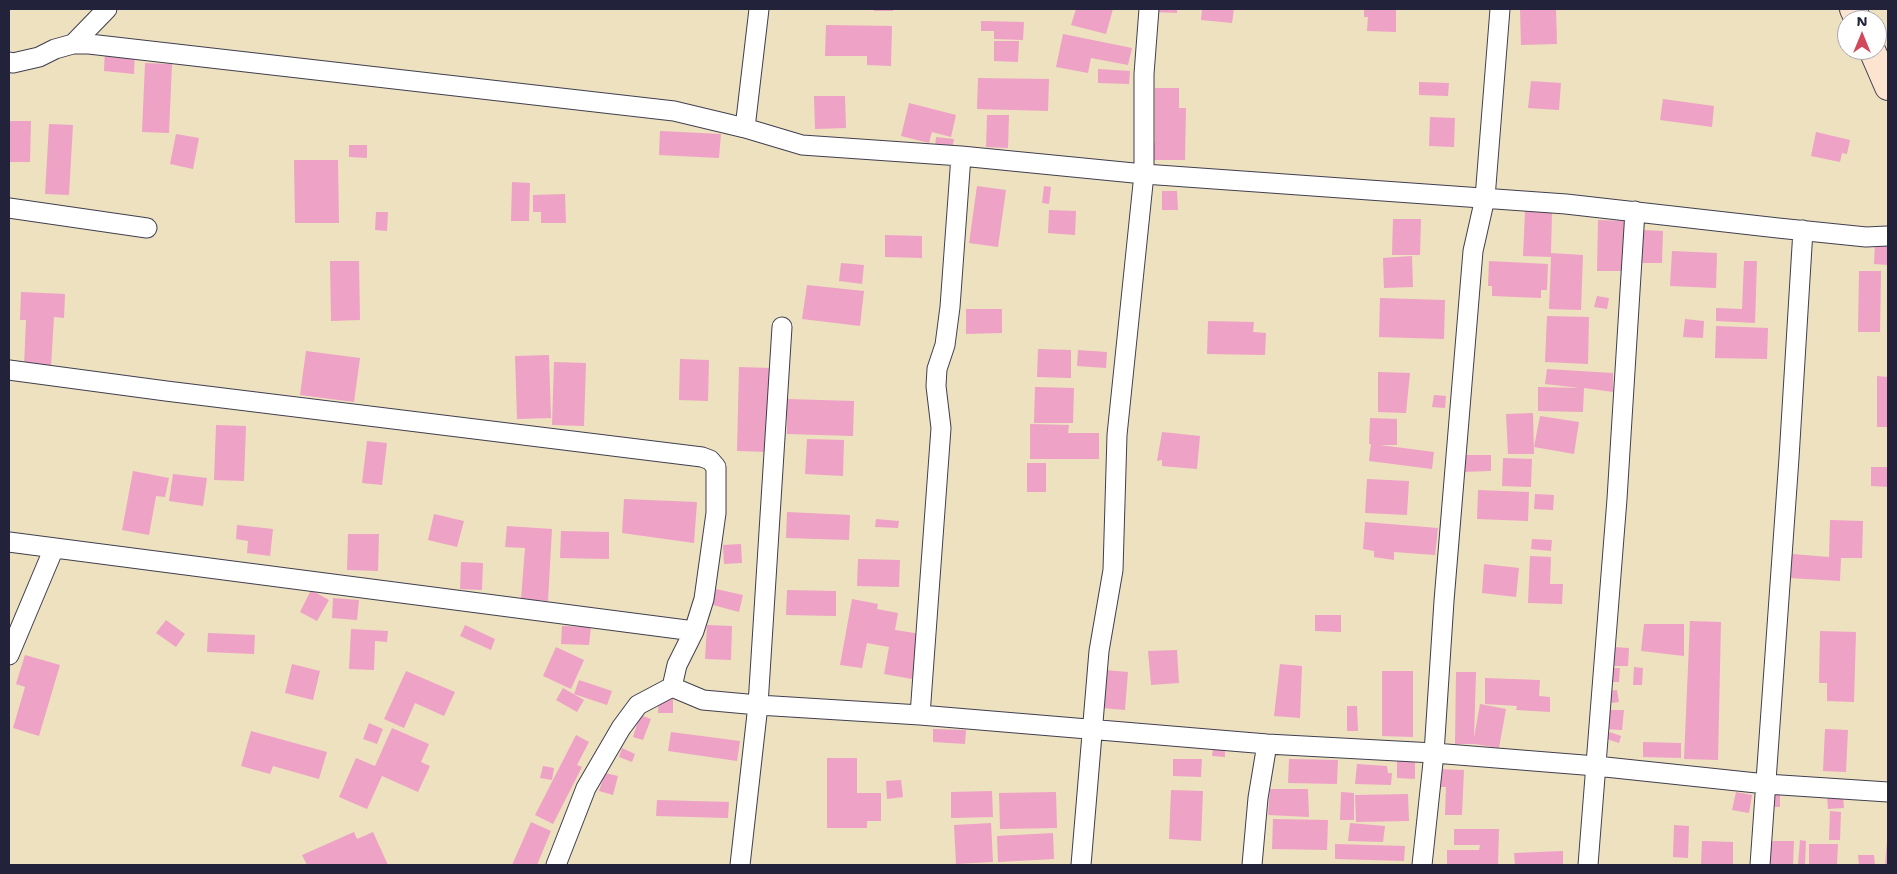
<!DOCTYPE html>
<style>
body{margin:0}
#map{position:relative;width:1897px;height:874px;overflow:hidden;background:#ede1c0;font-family:"Shantell Sans",sans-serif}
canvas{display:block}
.frame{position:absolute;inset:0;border:10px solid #22223b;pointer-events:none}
.north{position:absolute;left:1837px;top:10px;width:50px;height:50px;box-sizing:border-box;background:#fff;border:1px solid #a7a7b1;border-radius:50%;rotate:0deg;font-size:14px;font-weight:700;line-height:20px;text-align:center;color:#22223b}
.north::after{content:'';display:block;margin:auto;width:18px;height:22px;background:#d1495b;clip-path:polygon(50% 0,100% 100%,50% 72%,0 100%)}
</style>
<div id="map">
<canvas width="1897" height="874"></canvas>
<div class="frame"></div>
<div class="north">N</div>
</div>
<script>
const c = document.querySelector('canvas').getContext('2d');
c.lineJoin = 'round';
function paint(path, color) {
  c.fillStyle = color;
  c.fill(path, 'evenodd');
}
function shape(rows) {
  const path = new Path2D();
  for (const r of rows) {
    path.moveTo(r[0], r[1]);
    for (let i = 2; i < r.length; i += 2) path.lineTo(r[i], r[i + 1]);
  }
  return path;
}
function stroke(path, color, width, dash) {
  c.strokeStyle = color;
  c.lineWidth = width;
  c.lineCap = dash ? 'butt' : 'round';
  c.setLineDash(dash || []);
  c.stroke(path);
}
paint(shape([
 [874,9,893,9,893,11,874,11],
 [1076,9,1113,9,1106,34,1071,25],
 [1153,9,1177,9,1177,13,1153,12],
 [1202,9,1234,9,1232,23,1201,20],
 [1364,9,1396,9,1396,32,1367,31,1368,17,1364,17],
 [1520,9,1556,9,1557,44,1521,45],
 [981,21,1024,22,1023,40,994,39,994,31,981,31],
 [826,25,892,26,891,66,867,65,867,56,825,56],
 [1063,34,1132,48,1128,65,1091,58,1088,73,1056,67],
 [994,41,1019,41,1018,62,994,61],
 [105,49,135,51,134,74,104,71],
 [145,63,172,64,169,133,142,132],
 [1098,69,1130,71,1129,84,1098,83],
 [978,78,1049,79,1048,111,977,109],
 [1531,81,1561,83,1559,110,1528,108],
 [1419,82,1449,83,1448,96,1419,95],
 [1155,88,1179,88,1179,108,1186,108,1185,160,1144,160,1144,143,1155,143],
 [814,96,845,96,846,128,815,129],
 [1663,99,1714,106,1712,127,1660,120],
 [909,103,956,115,951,137,932,132,929,143,901,136],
 [987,115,1009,115,1008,148,986,147],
 [1430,117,1455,118,1454,147,1429,146],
 [9,121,31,121,30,162,9,162],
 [49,124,73,125,69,195,45,194],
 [660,131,721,134,719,158,659,155],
 [1816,132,1850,140,1847,154,1842,153,1840,162,1811,156],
 [176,134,199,138,193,169,170,164],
 [936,137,954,139,952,149,935,147],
 [349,145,367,145,367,158,349,157],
 [294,160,338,160,339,223,295,223],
 [512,182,530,183,529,221,511,221],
 [977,186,1006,190,998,247,969,243],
 [1044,186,1051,187,1049,204,1042,203],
 [1162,191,1177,191,1178,210,1162,210],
 [565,194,566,223,541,223,541,212,533,212,533,195],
 [1049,210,1076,211,1075,235,1048,233],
 [1525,211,1552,212,1551,253,1583,255,1581,310,1549,309,1551,257,1523,256],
 [376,212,388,212,387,231,375,230],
 [1393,219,1421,219,1420,255,1392,255],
 [1598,220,1626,221,1625,271,1597,271],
 [1643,230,1663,231,1662,263,1642,263],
 [885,235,922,236,922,258,885,257],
 [1875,243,1888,244,1888,265,1874,264],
 [1672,251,1717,253,1716,288,1670,286],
 [1412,256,1413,287,1384,288,1383,258],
 [330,261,359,261,360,320,331,321],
 [1489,261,1548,264,1547,290,1541,290,1541,298,1492,296,1492,286,1488,286],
 [1744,261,1757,261,1755,323,1716,321,1716,308,1742,309],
 [841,263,864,265,862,284,839,281],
 [1859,271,1881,271,1880,332,1858,332],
 [807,285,864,291,860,326,802,319],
 [21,292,65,294,64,318,54,317,51,367,24,366,26,320,20,320],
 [1597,296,1609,298,1607,309,1594,307],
 [1380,298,1445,300,1444,339,1379,337],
 [966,309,1002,309,1002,333,966,334],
 [1547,316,1589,317,1588,364,1545,362],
 [1685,319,1704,321,1703,338,1683,337],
 [1208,321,1254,322,1253,332,1266,333,1265,355,1207,354],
 [1716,326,1768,328,1767,359,1715,358],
 [1038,349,1071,350,1071,378,1037,377],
 [1078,350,1107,352,1106,368,1077,366],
 [306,351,360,358,354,402,300,395],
 [549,355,551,418,517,419,515,356],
 [680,359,709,360,708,401,679,400],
 [554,362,586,363,584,426,552,425],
 [739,367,771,368,769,452,737,451],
 [1547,369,1613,373,1613,392,1584,388,1583,412,1538,411,1538,387,1580,388,1545,384],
 [1378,372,1410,373,1406,413,1378,412],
 [1877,376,1888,377,1888,427,1877,427],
 [1035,387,1074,388,1073,423,1034,423],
 [1434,395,1446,396,1445,408,1432,407],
 [787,399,854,401,853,436,787,434],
 [1533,413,1534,454,1508,454,1506,414],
 [1540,416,1579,422,1574,454,1534,447],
 [1370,418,1397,419,1397,445,1380,445,1434,452,1432,469,1369,461,1371,444,1369,444],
 [1030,424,1069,425,1068,433,1099,433,1099,459,1030,459],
 [216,425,246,426,244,481,214,480],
 [1162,432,1200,436,1197,469,1162,466,1162,460,1157,461],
 [807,439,844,440,843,476,805,474],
 [367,441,387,443,382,485,362,483],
 [1461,455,1491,455,1491,471,1461,472],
 [1503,458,1532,459,1531,487,1502,486],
 [1027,463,1046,463,1046,492,1027,492],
 [1871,467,1888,467,1888,487,1871,486],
 [133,471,169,478,165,497,156,496,149,535,122,530],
 [173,474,207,478,203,506,169,501],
 [1367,479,1409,481,1407,515,1365,513],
 [1478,490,1529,492,1528,521,1477,519],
 [1535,494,1554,495,1553,510,1534,509],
 [624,499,697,502,694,543,622,533],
 [787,512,850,515,849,540,786,538],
 [434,514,464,521,457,547,428,540],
 [876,519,899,521,898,528,875,527],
 [1830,520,1863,521,1862,558,1841,558,1840,581,1790,578,1792,554,1829,557],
 [1365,522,1438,528,1435,555,1394,552,1394,560,1374,557,1374,551,1363,549],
 [237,525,273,529,270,556,247,553,248,541,236,539],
 [507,526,552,529,548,601,521,599,525,548,505,547],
 [561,531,609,532,609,559,560,558],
 [348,534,379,534,378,571,347,570],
 [1532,539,1552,540,1551,551,1531,549],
 [741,544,742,563,724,564,723,545],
 [1530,556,1551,557,1550,584,1563,584,1562,604,1528,603],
 [858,559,900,560,899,587,857,586],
 [461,562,483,563,482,590,460,589],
 [1484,564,1519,568,1516,597,1482,593],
 [716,589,743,595,739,612,713,605],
 [311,590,329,600,317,621,300,612],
 [787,590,836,591,836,616,786,615],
 [333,598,359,600,357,620,332,618],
 [852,599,878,604,877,609,898,613,895,630,921,634,912,679,884,674,889,647,867,643,862,668,840,665],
 [1315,615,1341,615,1341,632,1315,631],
 [166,620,185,634,176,647,156,633],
 [1690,621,1721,622,1718,760,1684,759],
 [1644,624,1684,624,1684,656,1641,651],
 [465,625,495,639,491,650,460,636],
 [707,625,732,626,731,660,705,659],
 [562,626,591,627,589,645,561,644],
 [351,629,388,631,387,642,375,641,374,670,349,669],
 [1820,631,1856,632,1854,702,1827,701,1827,683,1819,683],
 [208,633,255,635,254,654,207,652],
 [556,647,584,660,571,689,543,676],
 [1613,647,1629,648,1628,666,1612,666],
 [1177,650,1179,683,1151,685,1148,651],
 [25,655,60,665,39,736,13,728,25,687,16,684],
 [292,664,320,671,313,700,285,693],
 [1280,664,1302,666,1300,718,1274,716],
 [1634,667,1643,668,1642,685,1633,685],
 [1611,668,1620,668,1619,682,1610,682],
 [1105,670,1128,672,1125,710,1102,708],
 [406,671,455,692,444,716,415,703,404,728,384,719],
 [1382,671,1413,671,1413,737,1382,736],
 [1456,672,1476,672,1474,738,1480,704,1506,709,1499,748,1474,744,1455,744],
 [1485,678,1540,680,1539,696,1550,697,1550,712,1516,710,1517,706,1485,704],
 [579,680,612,691,607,705,574,694],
 [563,688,584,700,577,712,556,700],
 [1617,690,1619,702,1610,703,1608,691],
 [659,694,673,694,673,713,658,713],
 [1347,706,1357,706,1358,731,1347,731],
 [1606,710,1624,710,1622,730,1605,729],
 [640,715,651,719,643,740,633,737],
 [369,723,383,729,377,744,363,739],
 [392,728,429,744,421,762,430,766,418,792,382,776,367,809,339,797,356,758,375,766],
 [933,729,966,730,965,744,933,742],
 [1825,729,1848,730,1846,772,1823,771],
 [251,731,327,752,319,779,273,766,270,774,241,766],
 [671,732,740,741,737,761,668,751],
 [1610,732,1621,736,1619,743,1607,739],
 [576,735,589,742,577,765,582,767,553,824,535,815],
 [1643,742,1681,743,1681,758,1643,757],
 [622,748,635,754,632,762,619,757],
 [1213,748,1225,749,1225,757,1212,756],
 [827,758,857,758,857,793,881,793,881,821,867,821,867,828,827,828],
 [1173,759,1202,759,1201,777,1173,776],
 [1289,759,1338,760,1337,784,1288,783],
 [1397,761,1415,761,1415,779,1397,778],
 [1357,764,1387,766,1388,773,1392,773,1391,785,1355,784],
 [543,766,554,768,552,780,540,778],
 [1436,769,1464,770,1462,815,1445,815,1446,787,1435,787],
 [605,773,618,776,613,795,599,791],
 [901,780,903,797,887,799,886,781],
 [1270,789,1308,789,1309,817,1268,815],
 [1171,790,1203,791,1201,841,1169,839],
 [992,791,993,817,951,818,951,792],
 [1056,792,1057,828,1000,829,999,793],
 [1341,792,1354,793,1354,820,1340,820],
 [1736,792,1752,795,1749,813,1732,810],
 [1408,794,1409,821,1356,822,1355,795],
 [1767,794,1780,794,1780,807,1767,807],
 [1843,795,1844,808,1828,809,1827,796],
 [657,800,729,802,728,818,656,816],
 [1830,811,1841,812,1840,840,1829,840],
 [1273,819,1328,820,1327,850,1272,849],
 [531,822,551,831,537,865,512,865],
 [991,823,993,862,956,864,954,825],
 [1350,823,1385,826,1383,842,1348,841],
 [1674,825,1689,826,1688,858,1673,857],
 [1454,829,1499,829,1498,865,1447,865,1447,850,1479,850,1480,845,1454,845],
 [354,832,357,839,373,832,388,865,307,865,302,855],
 [1053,833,1054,859,998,862,997,836],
 [1800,840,1806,841,1805,865,1798,865],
 [1702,841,1733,842,1733,865,1701,865],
 [1765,841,1794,841,1793,865,1764,865],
 [1887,841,1888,841,1888,865,1885,865],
 [1335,844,1405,846,1404,861,1335,859],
 [1809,844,1838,844,1837,865,1809,865],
 [1563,851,1563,865,1515,865,1514,853],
 [1858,855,1874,855,1875,865,1859,865]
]), '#eea2c5');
const street = shape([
 [73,44,107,9],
 [9,62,13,63,39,57,55,49,73,44,89,44,674,111,745,128,802,145,961,156,1144,174,1566,204,1778,228,1866,237,1888,236],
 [745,128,759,9],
 [9,208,147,228],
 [9,370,166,391,702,457,710,460,716,467,716,513,704,599,694,631,677,665,672,687],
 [9,542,694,631],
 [9,655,54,548],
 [672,687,703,700,758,705,920,715,1267,744,1434,753,1596,766,1766,784,1888,792],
 [920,715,941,428,936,386,937,369,945,345,950,307,961,156],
 [556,865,586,788,621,728,638,705,672,687],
 [740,865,758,705,782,327],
 [1081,865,1099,651,1113,570,1117,435,1144,174,1144,74,1149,9],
 [1252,865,1258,798,1267,744],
 [1422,865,1434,753,1444,601,1473,251,1485,198,1500,9],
 [1588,865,1617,499,1635,211],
 [1760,865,1789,458,1803,230]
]);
const secondary = shape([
 [1853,9,1858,20],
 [1872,50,1888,87]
]);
stroke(street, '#403f4f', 21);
stroke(secondary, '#403f4f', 28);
stroke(street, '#fff', 19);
stroke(secondary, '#fde4d1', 26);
</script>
